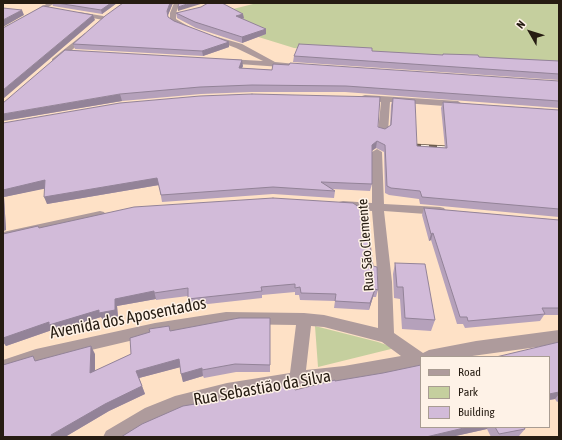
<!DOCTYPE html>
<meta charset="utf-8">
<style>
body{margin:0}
#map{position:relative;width:562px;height:440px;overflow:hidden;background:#fee1c6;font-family:"Asap Condensed",sans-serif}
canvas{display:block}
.frame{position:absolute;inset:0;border:4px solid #261c12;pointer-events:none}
.legend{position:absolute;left:420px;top:356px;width:130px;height:72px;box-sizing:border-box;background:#fef2e7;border:1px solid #a89c92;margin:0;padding:5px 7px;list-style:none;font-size:12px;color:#261c12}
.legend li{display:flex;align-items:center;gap:8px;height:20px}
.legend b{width:20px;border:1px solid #a89c92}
.north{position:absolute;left:510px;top:12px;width:40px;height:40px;-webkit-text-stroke:3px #fef2e7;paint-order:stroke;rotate:309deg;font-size:11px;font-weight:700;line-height:16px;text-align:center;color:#261c12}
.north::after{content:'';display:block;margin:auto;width:14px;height:18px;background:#261c12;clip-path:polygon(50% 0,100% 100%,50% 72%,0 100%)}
</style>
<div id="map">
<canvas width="562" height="440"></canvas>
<div class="frame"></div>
<ul class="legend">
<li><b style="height:5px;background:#ae9b9c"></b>Road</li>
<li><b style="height:11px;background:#c5cf9e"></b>Park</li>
<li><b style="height:11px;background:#d2bbd9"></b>Building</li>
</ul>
<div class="north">N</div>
</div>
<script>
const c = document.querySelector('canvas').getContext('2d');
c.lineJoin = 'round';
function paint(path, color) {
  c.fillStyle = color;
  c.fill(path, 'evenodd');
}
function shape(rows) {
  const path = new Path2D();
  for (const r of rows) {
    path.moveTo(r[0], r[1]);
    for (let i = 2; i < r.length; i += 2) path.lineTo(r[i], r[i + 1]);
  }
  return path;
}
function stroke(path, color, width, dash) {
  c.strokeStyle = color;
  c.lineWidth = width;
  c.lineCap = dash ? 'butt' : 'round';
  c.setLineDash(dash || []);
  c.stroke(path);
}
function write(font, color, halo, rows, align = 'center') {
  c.font = font + ' "Asap Condensed",sans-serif';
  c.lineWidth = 3;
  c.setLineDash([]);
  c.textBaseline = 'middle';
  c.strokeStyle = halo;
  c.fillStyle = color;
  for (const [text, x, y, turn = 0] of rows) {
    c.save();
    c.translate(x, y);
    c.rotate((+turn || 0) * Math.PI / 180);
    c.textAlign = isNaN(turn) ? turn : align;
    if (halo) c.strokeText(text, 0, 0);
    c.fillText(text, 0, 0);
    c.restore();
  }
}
paint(shape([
 [257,3,559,3,559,65,294,48,252,35,233,9],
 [315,326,378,342,395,348,318,367]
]), '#c5cf9e');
paint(shape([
 [48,3,55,3,3,34,3,29,48,3],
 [174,3,180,3,176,13,176,19,193,29,193,31,189,31,170,20,170,13,174,3],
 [79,12,103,16,106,18,103,20,77,15,76,14,79,12],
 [85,33,88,35,87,36,58,63,52,63,52,59,85,33],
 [214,36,242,44,275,62,296,64,300,66,296,68,224,63,223,61,227,59,263,61,236,48,212,39,212,37,214,36],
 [365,95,458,101,462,104,458,107,390,102,388,132,383,135,378,132,381,102,362,100,361,98,362,96,365,95],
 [377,149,382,152,384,204,440,207,444,208,446,211,444,214,440,215,384,211,392,282,394,333,423,353,429,350,476,341,559,330,559,344,465,357,421,357,421,366,344,382,297,387,227,399,176,412,157,420,129,437,103,437,106,431,145,408,175,396,227,383,290,373,296,325,226,324,155,335,36,363,3,374,3,360,36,349,155,323,226,312,304,313,324,315,378,328,378,282,372,211,343,209,339,208,337,205,339,202,343,201,372,203,372,152,377,149],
 [311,326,324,327,382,342,401,356,344,366,306,370,311,326],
 [100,211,104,212,106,215,104,218,3,240,3,232,100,211]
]), '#ae9b9c');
const rail = shape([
 [405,145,455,148]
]);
stroke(rail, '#6d5d4d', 4);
stroke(rail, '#fef2e7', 2.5, [8]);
paint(shape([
 [52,3,117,3,102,14,53,6],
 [123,3,173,3,168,15,168,17,174,21,229,42,229,47,203,56,75,49,73,44],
 [176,13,244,18,243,19,266,34,242,43,196,28,177,18],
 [372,51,442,55,443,54,479,57,559,61,559,80,293,62,294,56],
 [243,66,242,68,272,70,559,81,559,108,345,92,252,92,201,94,122,101,3,121],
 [393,98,417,146,445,148,441,108,443,102,559,110,559,217,420,204,419,199,389,195,385,193,384,152,376,148,372,151,372,184,370,191,332,189,335,191,334,198,273,194,162,202,159,185,47,204,45,188,4,197,6,230,3,231,3,123,378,127,385,129,390,126,391,105],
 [424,208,559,220,559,315,544,315,540,321,465,328,463,324,457,324,431,240,429,241,422,215],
 [39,228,373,266,378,290,376,297,373,297,369,310,334,308,335,301,300,300,299,295,295,295,295,292,262,295,262,298,190,306,188,296,156,300,156,299,117,306,118,317,103,320,101,317,53,332,52,330,6,346,3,342,3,234],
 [395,263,435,320,431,331,402,329,400,299,394,298,393,274],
 [270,318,270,372,236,372,204,378,203,376,183,382,180,367,139,378,145,394,109,411,65,437,33,356,36,361,95,354,95,371,131,354,150,332,169,326,171,331],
 [559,342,559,401,557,402,555,399,549,400,549,357],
 [335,381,421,427,524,427,525,429,519,436,514,437,491,437,487,429,451,437,121,437,262,393,262,390,295,390]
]), '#b5a1bb');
paint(shape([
 [111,3,117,3,102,14,101,10],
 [170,3,173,3,168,15,167,11],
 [190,3,204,3,178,11,178,7],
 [22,10,24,15,3,27,3,20],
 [243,14,244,18,236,21,236,16],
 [93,15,95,20,3,99,3,90],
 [266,29,266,34,242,43,242,37],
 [229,42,229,47,203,56,202,51],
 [242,60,243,66,239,74,239,68],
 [120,94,122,101,3,121,3,114],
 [377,141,376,148,370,152,372,145],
 [157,178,159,185,47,204,44,197],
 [45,180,48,188,4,197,6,230,3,231,3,190],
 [433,233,431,240,429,241,431,234],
 [375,289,373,297,369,310,370,303],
 [154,291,156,299,117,306,118,317,103,320,101,317,53,332,52,330,6,346,3,342,3,338,115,299],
 [91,346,95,354,95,381,90,373],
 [179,359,181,367,139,378,145,394,109,411,65,437,52,437,51,435,105,404,136,371],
 [202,368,203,376,183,382,181,374],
 [559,392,559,394,555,399,549,400,549,394],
 [468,427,488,427,487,429,451,437,426,437]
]), '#938398');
const building = shape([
 [57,3,111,3,101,10,57,3],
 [123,3,170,3,167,11,168,17,174,21,229,42,202,51,73,44,105,16,123,3],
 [179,3,190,3,178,7,179,3],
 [208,3,222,3,243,14,236,16,266,29,242,37,195,22,176,13,201,7,208,3],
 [43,6,93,15,3,90,3,28,43,6],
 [3,8,22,10,3,20,3,8],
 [299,44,372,48,372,51,443,55,443,54,478,55,479,57,559,61,559,74,294,56,299,44],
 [65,50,242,60,239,68,272,70,273,64,289,65,290,63,559,81,559,101,346,86,252,85,200,87,120,94,3,114,3,103,65,50],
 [252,94,380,97,378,127,385,129,391,125,393,98,415,100,417,146,447,148,443,102,559,110,559,209,422,197,420,191,391,188,387,186,385,145,377,141,372,145,372,184,321,182,335,191,273,187,161,195,157,178,44,197,45,180,3,190,3,123,120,103,200,96,252,94],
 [273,198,353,203,366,212,373,266,377,267,378,290,375,289,370,303,335,301,336,294,301,293,300,287,295,288,295,284,261,287,262,291,188,299,188,288,154,293,154,291,115,299,115,310,99,313,99,310,49,325,49,322,3,338,3,234,38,226,39,228,134,207,273,198],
 [424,208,559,220,559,308,542,308,545,314,468,321,467,317,460,317,433,233,431,234,424,208],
 [395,263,425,264,435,320,405,318,403,287,397,287,395,263],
 [239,318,270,318,270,365,235,364,202,370,202,368,181,374,179,359,136,371,142,386,105,404,51,435,52,437,3,437,3,365,33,356,35,361,91,346,90,373,131,354,130,338,150,332,149,329,169,326,170,331,239,318],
 [559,342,559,392,549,394,549,357,496,357,559,342],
 [421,365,421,427,468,427,426,437,121,437,142,424,183,406,262,393,262,390,293,384,295,390,335,380,335,381,383,373,421,365],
 [495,427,524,427,525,429,499,434,495,427]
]);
paint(building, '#d2bbd9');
stroke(building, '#938398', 1);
write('14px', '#261c12', '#fef2e7', [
 ["Rua São Clemente",366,245,-94]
]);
write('17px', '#261c12', '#fef2e7', [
 ["Avenida dos Aposentados",128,318,-11],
 ["Rua Sebastião da Silva",262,388,-10]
]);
</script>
